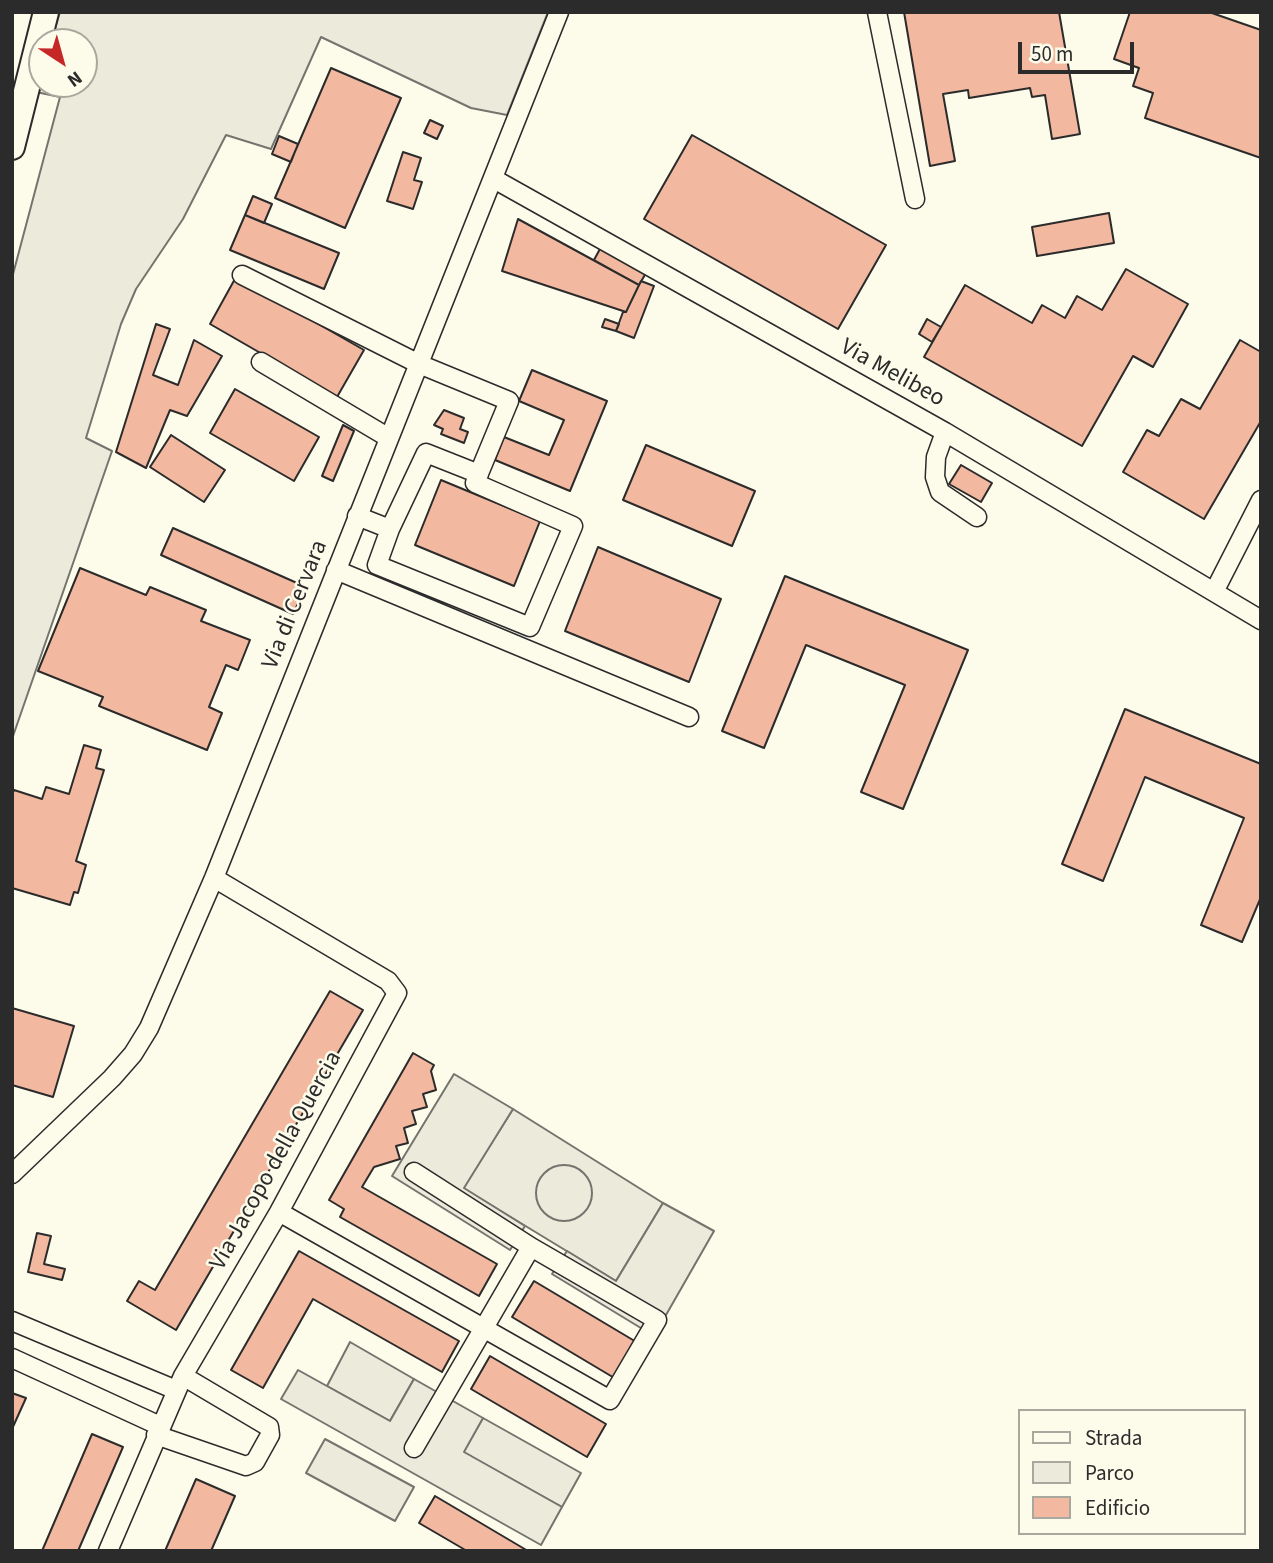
<!DOCTYPE html>
<style>
body{margin:0}
#map{position:relative;width:1273px;height:1563px;overflow:hidden;background:#fdfbea;font-family:"Source Sans 3",sans-serif}
canvas{display:block}
.frame{position:absolute;inset:0;border:14px solid #2b2b2b;pointer-events:none}
.legend{position:absolute;left:1018px;top:1409px;width:228px;height:126px;box-sizing:border-box;background:#fdfbea;border:2px solid #a9a89e;margin:0;padding:9px 12px;list-style:none;font-size:21px;color:#2b2b2b}
.legend li{display:flex;align-items:center;gap:14px;height:35px}
.legend b{width:35px;border:2px solid #a9a89e}
.north{position:absolute;left:28px;top:28px;width:70px;height:70px;box-sizing:border-box;background:#fdfbea;border:2px solid #a9a89e;border-radius:50%;rotate:144deg;font-size:19px;font-weight:700;line-height:28px;text-align:center;color:#2b2b2b}
.north::after{content:'';display:block;margin:auto;width:24px;height:32px;background:#c62828;clip-path:polygon(50% 0,100% 100%,50% 72%,0 100%)}
.scale{position:absolute;left:1018px;top:42px;width:116px;height:32px;box-sizing:border-box;border:4px solid #2b2b2b;border-top:0;padding-left:9px;font-size:21px;line-height:24px;white-space:nowrap;color:#2b2b2b;-webkit-text-stroke:5px #fdfbea;paint-order:stroke}
</style>
<div id="map">
<canvas width="1273" height="1563"></canvas>
<div class="frame"></div>
<ul class="legend">
<li><b style="height:9px;background:#fdfbea"></b>Strada</li>
<li><b style="height:19px;background:#ecebdb"></b>Parco</li>
<li><b style="height:19px;background:#f2b8a0"></b>Edificio</li>
</ul>
<div class="north">N</div>
<div class="scale">50 m</div>
</div>
<script>
const c = document.querySelector('canvas').getContext('2d');
c.lineJoin = 'round';
function paint(path, color) {
  c.fillStyle = color;
  c.fill(path, 'evenodd');
}
function shape(rows) {
  const path = new Path2D();
  for (const r of rows) {
    if (r.length === 3) {
      path.moveTo(r[0] + r[2], r[1]);
      path.arc(r[0], r[1], r[2], 0, 2 * Math.PI);
      continue;
    }
    path.moveTo(r[0], r[1]);
    for (let i = 2; i < r.length; i += 2) path.lineTo(r[i], r[i + 1]);
  }
  return path;
}
function stroke(path, color, width, dash) {
  c.strokeStyle = color;
  c.lineWidth = width;
  c.lineCap = dash ? 'butt' : 'round';
  c.setLineDash(dash || []);
  c.stroke(path);
}
function write(font, color, halo, rows, align = 'center') {
  c.font = font + ' "Source Sans 3",sans-serif';
  c.lineWidth = 5;
  c.setLineDash([]);
  c.textBaseline = 'middle';
  c.strokeStyle = halo;
  c.fillStyle = color;
  for (const [text, x, y, turn = 0] of rows) {
    c.save();
    c.translate(x, y);
    c.rotate((+turn || 0) * Math.PI / 180);
    c.textAlign = isNaN(turn) ? turn : align;
    if (halo) c.strokeText(text, 0, 0);
    c.fillText(text, 0, 0);
    c.restore();
  }
}
const green = shape([
 [60,12,548,12,507,115,471,108,321,37,271,149,226,135,183,219,136,289,121,324,86,438,112,451,12,739,12,278,60,97,36,92,42,72,42,84,84,84,84,42,51,42,60,12],
 [513,1109,663,1203,616,1281,463,1188,513,1109],
 [350,1342,414,1379,390,1421,327,1386,350,1342],
 [483,1418,581,1473,562,1507,463,1452,483,1418],
 [325,1439,414,1487,395,1521,306,1473,325,1439]
]);
paint(green, '#ecebdb');
stroke(green, '#74746e', 2);
const parking = shape([
 [454,1074,513,1109,464,1188,525,1226,510,1250,392,1176,454,1074],
 [564,1193,28],
 [663,1203,714,1231,654,1336,552,1274,567,1251,616,1281,663,1203],
 [298,1370,390,1421,414,1379,483,1418,464,1452,562,1507,541,1545,281,1399,298,1370]
]);
paint(parking, '#eceadb');
stroke(parking, '#74746e', 2);
const building = shape([
 [904,12,1059,12,1080,134,1052,139,1045,95,1032,97,1030,88,969,98,968,90,943,94,955,161,930,166,904,12],
 [1130,12,1209,12,1261,30,1261,158,1145,118,1153,93,1133,86,1139,68,1114,59,1130,12],
 [331,68,401,98,345,228,275,198,331,68],
 [430,120,443,126,437,139,424,133,430,120],
 [692,135,886,245,838,329,644,219,692,135],
 [279,136,298,144,291,162,272,154,279,136],
 [403,152,421,158,414,180,422,182,413,209,387,201,403,152],
 [253,196,272,204,264,223,245,215,253,196],
 [1109,213,1114,243,1037,256,1032,227,1109,213],
 [245,215,339,253,324,289,230,250,245,215],
 [518,219,639,285,626,312,502,271,518,219],
 [601,247,646,273,639,285,594,260,601,247],
 [1126,269,1188,304,1153,367,1133,356,1082,446,924,357,965,285,1032,323,1042,305,1065,318,1077,296,1102,310,1126,269],
 [236,277,364,350,337,397,210,324,236,277],
 [641,281,654,286,634,338,616,331,623,312,626,312,641,281],
 [605,319,619,324,616,331,602,327,605,319],
 [927,319,941,327,932,342,919,334,927,319],
 [156,324,170,329,153,375,178,385,194,340,222,356,187,416,170,410,146,468,116,452,156,324],
 [1240,340,1261,352,1261,421,1204,519,1123,472,1147,430,1159,436,1181,399,1200,409,1240,340],
 [532,370,607,401,570,491,495,460,504,437,549,455,564,420,519,401,532,370],
 [235,389,319,437,294,481,210,433,235,389],
 [444,410,464,418,460,429,468,432,464,443,441,434,443,429,434,425,444,410],
 [343,425,354,431,333,481,322,476,343,425],
 [171,435,225,470,204,502,150,467,171,435],
 [646,445,755,491,732,546,623,500,646,445],
 [961,465,992,483,981,502,949,484,961,465],
 [441,480,540,521,514,586,415,545,441,480],
 [173,528,306,587,293,614,161,555,173,528],
 [598,547,721,599,689,682,565,631,598,547],
 [80,568,146,595,150,587,206,610,201,621,250,640,238,670,226,665,209,707,222,713,207,750,99,706,103,697,38,671,80,568],
 [785,576,968,650,903,809,861,792,905,685,806,645,764,748,722,731,785,576],
 [1125,709,1261,764,1261,897,1242,942,1201,925,1244,818,1145,777,1103,881,1062,864,1125,709],
 [84,745,101,750,96,768,104,770,76,861,86,865,78,893,74,892,70,905,12,888,12,795,14,790,42,799,46,787,69,794,84,745],
 [330,991,363,1010,176,1330,127,1301,139,1281,155,1290,330,991],
 [12,1008,74,1026,53,1097,12,1085,12,1008],
 [413,1053,434,1065,431,1071,436,1090,423,1094,427,1107,412,1111,416,1124,404,1128,408,1143,396,1146,400,1159,374,1167,362,1187,497,1264,479,1296,340,1217,344,1209,329,1200,413,1053],
 [37,1233,51,1236,44,1264,65,1269,62,1280,28,1272,37,1233],
 [299,1251,459,1341,442,1372,313,1299,263,1388,231,1370,299,1251],
 [534,1281,638,1343,616,1379,512,1317,534,1281],
 [490,1356,606,1424,587,1457,471,1389,490,1356],
 [12,1393,26,1398,12,1429,12,1393],
 [92,1434,123,1447,78,1551,42,1551,92,1434],
 [196,1479,235,1496,211,1551,165,1551,196,1479],
 [435,1496,528,1551,467,1551,419,1523,435,1496]
]);
paint(building, '#f2b8a0');
stroke(building, '#2b2b2b', 2);
const minor = shape([
 [877,12,915,199],
 [494,179,945,432,1261,620],
 [242,275,419,364,509,401,475,483,573,526,530,627,377,565,390,529,357,516],
 [261,362,389,438],
 [945,432,936,457,935,477,940,492,977,517],
 [390,529,426,453,479,474],
 [336,570,689,717],
 [1214,592,1261,500],
 [12,1174,112,1078,133,1054,149,1028,214,878,559,12],
 [279,1212,610,1400,657,1320,531,1247,414,1172],
 [12,1321,176,1390],
 [12,1358,160,1426],
 [156,1435,246,1466,255,1462,270,1435,269,1427,183,1376],
 [414,1448,531,1247],
 [108,1551,183,1376,279,1212,397,993,388,981,214,878]
]);
const highway = shape([
 [12,147,46,12]
]);
stroke(minor, '#2b2b2b', 21);
stroke(highway, '#2b2b2b', 28);
stroke(minor, '#fdfbea', 18);
stroke(highway, '#fdfbea', 24);
write('24px', '#2b2b2b', '#fdfbea', [
 ["Via Melibeo",892,374,29],
 ["Via di Cervara",296,605,-68],
 ["Via Jacopo della Quercia",277,1161,-61]
]);
</script>
